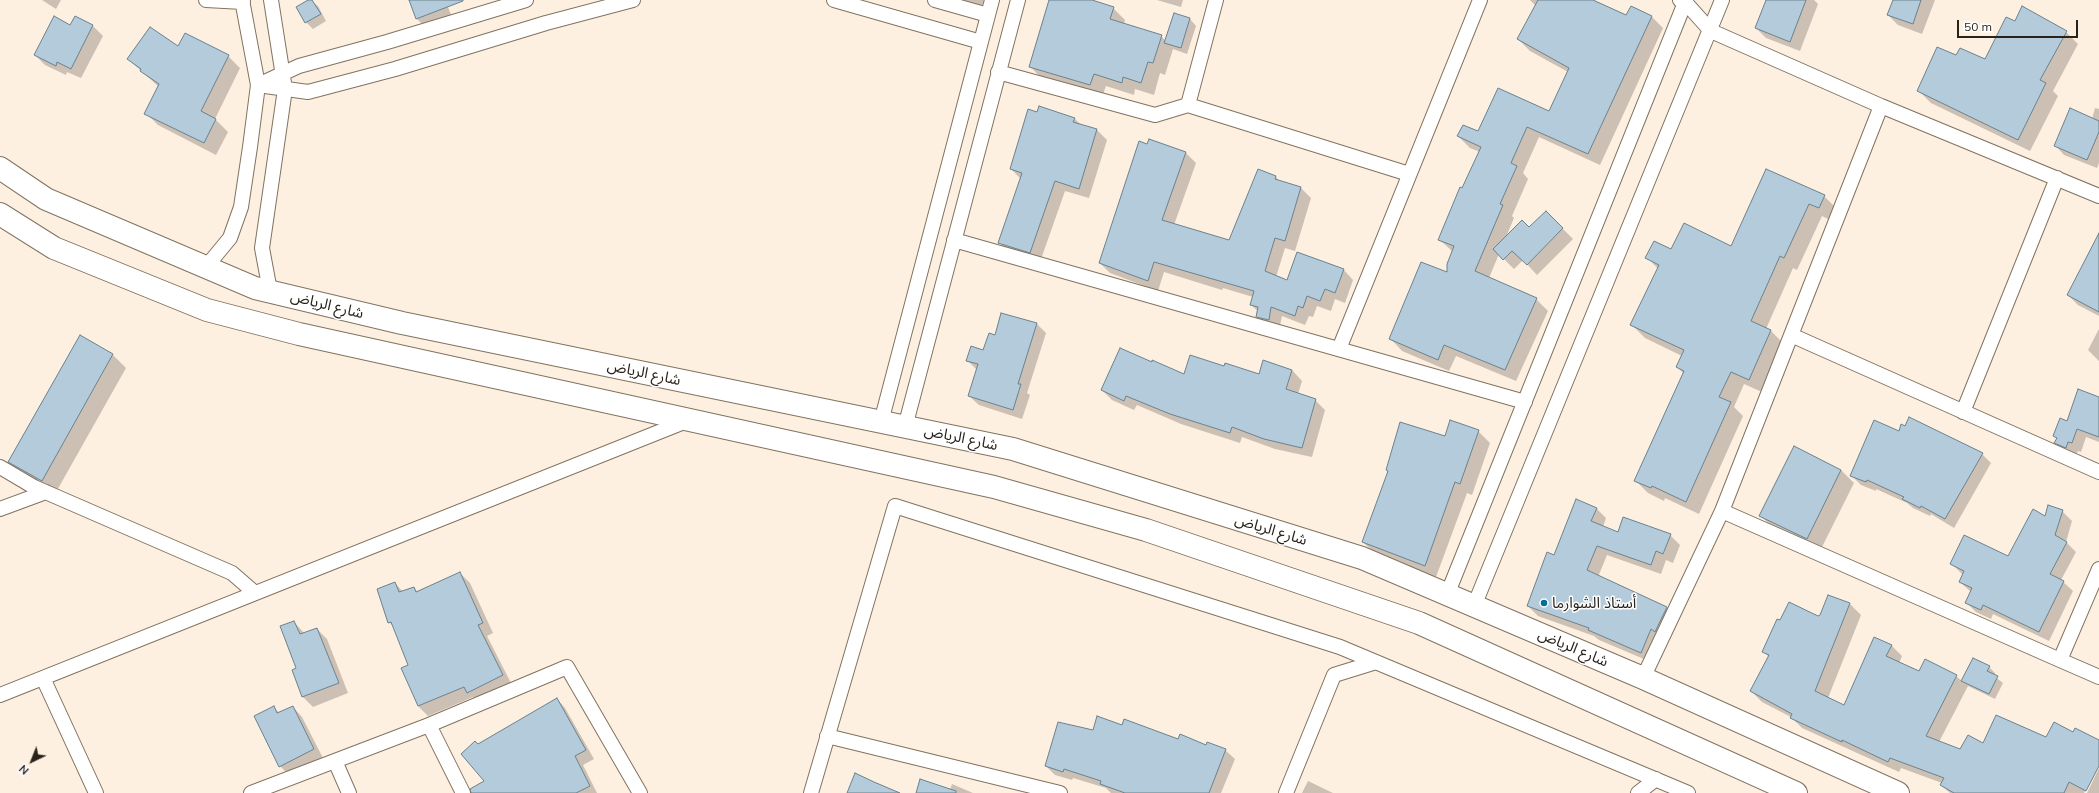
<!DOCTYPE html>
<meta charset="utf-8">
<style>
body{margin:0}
#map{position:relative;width:2099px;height:793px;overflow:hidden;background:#fef0e0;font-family:Mulish,sans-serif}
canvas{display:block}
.north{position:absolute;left:12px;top:741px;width:40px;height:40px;-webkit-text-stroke:3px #fff;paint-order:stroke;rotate:223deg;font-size:11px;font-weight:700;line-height:16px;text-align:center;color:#29231c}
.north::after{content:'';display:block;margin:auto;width:14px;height:18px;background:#29231c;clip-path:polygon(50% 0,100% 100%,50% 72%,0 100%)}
.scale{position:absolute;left:1957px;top:20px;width:121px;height:18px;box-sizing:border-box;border:2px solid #29231c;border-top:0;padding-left:5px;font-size:12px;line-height:14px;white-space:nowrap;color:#29231c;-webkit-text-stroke:3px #fff;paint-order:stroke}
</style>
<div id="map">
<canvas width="2099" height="793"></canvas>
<div class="north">N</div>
<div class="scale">50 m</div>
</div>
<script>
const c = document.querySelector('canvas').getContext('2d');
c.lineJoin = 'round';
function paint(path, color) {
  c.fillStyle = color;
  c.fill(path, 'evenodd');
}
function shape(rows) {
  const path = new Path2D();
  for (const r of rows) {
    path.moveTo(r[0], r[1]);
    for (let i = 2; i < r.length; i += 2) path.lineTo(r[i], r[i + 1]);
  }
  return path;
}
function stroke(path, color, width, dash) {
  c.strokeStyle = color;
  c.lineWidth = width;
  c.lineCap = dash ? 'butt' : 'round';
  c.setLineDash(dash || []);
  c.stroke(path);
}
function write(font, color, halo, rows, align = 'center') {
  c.font = font + ' Mulish,"Noto Sans Arabic",sans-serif';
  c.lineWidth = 3;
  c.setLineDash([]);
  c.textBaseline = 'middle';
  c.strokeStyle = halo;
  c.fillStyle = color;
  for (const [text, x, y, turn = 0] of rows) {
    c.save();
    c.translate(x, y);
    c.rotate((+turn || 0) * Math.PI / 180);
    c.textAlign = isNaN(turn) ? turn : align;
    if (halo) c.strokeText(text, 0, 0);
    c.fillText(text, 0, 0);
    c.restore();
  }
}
paint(shape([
 [42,0,61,0,56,9],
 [310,0,318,6,326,21,313,29,306,22],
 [410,0,445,0,452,17,425,27,417,19],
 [935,0,984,0,979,12],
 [1050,0,1088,0,1113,8,1125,20,1124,24,1161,36,1166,41,1190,19,1196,26,1187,54,1173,49,1165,75,1160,73,1154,95,1135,89,1134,95,1106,86,1102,97,1042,79,1030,66],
 [1157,0,1183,0,1181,7],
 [1530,0,1593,0,1627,17,1651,16,1663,28,1600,165,1539,137,1523,173,1528,179,1512,216,1514,218,1506,237,1529,229,1546,212,1573,239,1537,275,1523,260,1514,269,1499,254,1489,278,1536,299,1548,311,1516,381,1456,356,1449,371,1402,351,1391,339,1448,274,1453,252,1440,240,1480,152,1470,148,1458,136,1479,133,1550,113,1568,72,1530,51,1518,39,1536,6],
 [1767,0,1814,0,1818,4,1800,51,1766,38,1756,28],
 [1894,0,1935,0,1922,34,1898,25,1888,15],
 [76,17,93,26,103,36,81,78,67,72,66,75,45,65,35,55,71,26],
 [2015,22,2066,32,2078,44,2053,91,2058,96,2030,151,1931,103,1919,91,1957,56,1985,61],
 [178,48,228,56,240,68,215,119,228,132,216,155,158,125,146,113,159,87,128,59],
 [2095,108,2099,109,2099,163,2097,168,2064,155,2055,145,2092,119],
 [1038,113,1074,118,1081,125,1097,130,1107,140,1089,198,1065,191,1040,262,1009,253,1000,243,1021,179,1011,169],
 [1148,145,1186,153,1196,163,1174,225,1230,241,1276,177,1280,182,1301,188,1311,198,1295,251,1285,248,1276,277,1287,282,1343,269,1353,280,1345,303,1335,299,1331,311,1317,306,1313,317,1309,316,1305,325,1282,316,1279,330,1267,327,1257,316,1258,311,1251,305,1253,297,1223,288,1222,290,1164,272,1158,291,1110,273,1100,263],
 [1767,170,1824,196,1837,209,1832,221,1822,216,1797,270,1793,268,1766,329,1771,331,1784,344,1762,392,1744,384,1734,407,1743,416,1699,514,1665,498,1664,501,1648,493,1635,480,1684,374,1677,367,1682,356,1645,338,1632,325,1658,269,1647,257,1672,251,1732,247],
 [2099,253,2099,316,2078,305,2068,295],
 [1001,314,1037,324,1046,333,1027,393,1030,395,1022,419,979,405,969,396,977,370,967,360,984,351,996,336],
 [2099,329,2099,361,2088,350],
 [81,337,113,355,126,368,55,494,23,475,10,462],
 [1264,361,1292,370,1302,381,1298,394,1315,400,1325,410,1312,457,1275,449,1242,437,1240,443,1181,424,1137,405,1134,410,1112,400,1102,390,1152,363,1185,375,1224,367,1259,375],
 [2099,398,2099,442,2086,437,2081,452,2078,451,2075,457,2065,452,2055,443,2057,439,2054,436],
 [1478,431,1490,443,1472,495,1467,493,1436,577,1375,554,1363,542,1388,472,1387,470,1445,437],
 [1982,454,1991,463,1954,528,1931,514,1930,516,1913,508,1907,503,1876,489,1876,491,1861,485,1852,476],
 [1841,470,1854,483,1820,551,1774,529,1761,516],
 [1596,508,1606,518,1603,527,1619,533,1670,535,1680,545,1673,563,1666,560,1661,574,1607,555,1598,577,1666,608,1676,617,1651,662,1599,640,1594,636,1538,616,1528,606,1554,557],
 [2062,511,2072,521,2066,542,2076,552,2061,580,2073,591,2049,641,1993,614,1991,619,1976,612,1966,602,1971,592,1960,582,1963,575,1952,564,2008,557,2046,517],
 [460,573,470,583,493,633,487,636,512,685,478,703,473,697,428,716,418,706,409,665,395,628,389,622,395,583,403,592,414,588,418,592],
 [1829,596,1850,604,1861,615,1828,698,1845,706,1891,645,1902,656,1899,663,1919,672,1956,676,1962,681,1989,667,1995,673,1994,676,2003,683,1995,699,1968,686,1939,742,1961,750,1984,745,2047,738,2073,733,2099,741,2099,763,2084,793,1950,793,1941,785,1942,783,1901,768,1899,772,1802,728,1791,717,1762,702,1751,691,1769,657,1763,651,1821,616],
 [294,622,305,634,317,629,327,639,348,693,313,707,303,697,293,671,298,669],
 [557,699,565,708,594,759,583,765,597,793,477,793,486,781,478,745],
 [274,707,279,713,293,707,302,717,324,760,290,776,280,766],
 [1122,726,1225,750,1235,759,1221,793,1111,793,1106,788,1073,778,1072,780,1055,775,1046,766,1094,731],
 [2099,768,2099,793,2087,793],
 [1308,781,1333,793,1302,793],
 [952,784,973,793,917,793,950,790]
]), '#0003');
const building = shape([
 [308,0,312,0,321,14,305,23,296,7,308,0],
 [409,0,463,0,463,1,416,19,409,0],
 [1049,0,1092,0,1114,7,1110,19,1162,35,1153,63,1148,62,1141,83,1123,77,1122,83,1094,74,1090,85,1029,67,1049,0],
 [1538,0,1593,0,1626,15,1631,6,1652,16,1588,154,1527,127,1511,163,1517,166,1500,204,1503,205,1475,271,1537,298,1505,370,1444,345,1438,360,1389,339,1421,262,1447,272,1447,264,1454,246,1438,240,1460,187,1462,188,1481,147,1457,136,1463,125,1478,131,1498,88,1549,111,1569,68,1517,39,1538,0],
 [1766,0,1806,0,1790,42,1755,28,1766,0],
 [1893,0,1921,0,1913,24,1887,15,1893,0],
 [2022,6,2067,31,2040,80,2046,83,2018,140,1917,91,1937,47,1956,55,1960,48,1985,59,2006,17,2015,21,2022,6],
 [1174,13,1190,18,1181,48,1164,43,1174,13],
 [54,16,70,25,75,16,93,25,71,69,57,62,56,66,34,55,54,16],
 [150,27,178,46,185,33,229,55,201,111,216,119,204,143,144,114,159,84,140,71,141,69,127,59,150,27],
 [1039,106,1075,118,1073,122,1097,129,1079,189,1055,181,1030,253,998,243,1022,173,1010,169,1028,109,1037,112,1039,106],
 [2070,108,2099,121,2099,132,2087,160,2054,146,2070,108],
 [1149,139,1186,152,1162,220,1229,240,1258,169,1276,176,1275,179,1301,187,1285,241,1275,238,1265,271,1287,280,1297,252,1344,269,1335,293,1325,289,1320,301,1307,296,1303,308,1298,306,1295,316,1271,307,1269,320,1256,317,1258,307,1250,305,1254,291,1154,262,1148,281,1099,263,1139,141,1147,144,1149,139],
 [1766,169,1825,195,1819,208,1809,204,1784,258,1780,256,1751,321,1771,330,1749,380,1731,372,1719,397,1731,402,1686,502,1652,486,1651,488,1634,481,1684,371,1676,367,1684,350,1630,325,1659,265,1645,258,1654,241,1671,249,1684,223,1731,246,1766,169],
 [1546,211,1563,228,1527,265,1512,251,1503,260,1493,249,1522,220,1529,227,1546,211],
 [2099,233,2099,312,2067,295,2099,233],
 [1001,313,1037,323,1018,384,1021,384,1013,410,968,396,978,364,966,361,971,346,983,350,989,333,995,335,1001,313],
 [80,335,113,354,42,481,8,462,80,335],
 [1120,348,1152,362,1152,360,1184,374,1190,355,1224,366,1225,363,1259,374,1263,360,1292,370,1286,389,1316,399,1302,448,1264,439,1232,427,1230,433,1170,414,1126,396,1124,401,1101,390,1120,348],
 [2078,389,2099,397,2099,437,2077,429,2072,443,2068,442,2066,448,2054,443,2057,438,2053,436,2060,418,2067,421,2078,389],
 [1909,417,1983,453,1945,519,1921,506,1920,508,1902,499,1904,497,1867,480,1866,482,1850,476,1874,420,1899,431,1901,424,1905,426,1909,417],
 [1450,420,1479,430,1460,484,1455,482,1425,566,1362,542,1388,471,1386,470,1400,422,1445,436,1450,420],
 [1794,446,1841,470,1807,539,1759,516,1794,446],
 [1576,499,1597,508,1591,521,1618,532,1623,517,1671,534,1663,554,1656,551,1651,565,1597,546,1587,570,1667,607,1655,632,1651,629,1641,653,1588,630,1589,628,1527,606,1547,552,1554,555,1576,499],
 [2048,505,2063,510,2055,535,2067,542,2050,574,2064,581,2039,632,1983,605,1981,610,1965,603,1972,588,1959,582,1964,571,1950,564,1964,535,2008,556,2033,509,2045,516,2048,505],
 [460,572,483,623,478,625,503,675,467,693,464,687,418,706,401,668,408,665,391,622,388,623,377,589,395,582,399,592,414,587,416,592,460,572],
 [1828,595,1850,603,1815,691,1844,705,1874,637,1892,645,1886,656,1919,671,1925,659,1957,675,1926,736,1960,749,1968,735,1983,743,1996,715,2046,737,2054,722,2073,732,2075,728,2099,740,2099,766,2086,791,2069,782,2064,793,1954,793,1940,785,1944,778,1890,758,1888,762,1842,740,1842,742,1790,718,1792,714,1750,691,1769,655,1762,652,1777,619,1780,620,1789,602,1818,616,1820,615,1828,595],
 [294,621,300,634,317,628,339,683,302,697,292,670,296,668,280,626,294,621],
 [1973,658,1990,666,1987,671,1998,676,1989,694,1961,681,1973,658],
 [557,698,586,750,575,756,590,786,576,793,471,793,470,789,484,781,461,754,475,741,478,744,557,698],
 [274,706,277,713,293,706,314,749,279,767,254,716,274,706],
 [1097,716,1122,725,1124,719,1178,739,1180,734,1206,745,1207,742,1226,749,1209,793,1125,793,1100,784,1101,781,1064,769,1063,772,1045,766,1058,722,1093,730,1097,716],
 [855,773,874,782,900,793,847,793,855,773],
 [920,779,956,791,956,793,916,793,920,779]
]);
paint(building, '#b3cbda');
stroke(building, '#6a818e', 1);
const street = shape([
 [206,0,243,2],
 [834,0,981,42],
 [935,0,988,15],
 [1216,0,1188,105,1409,174],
 [1680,0,1685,2,1711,31,1881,106,2099,196],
 [998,72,1155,115,1188,105],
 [258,85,308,92,395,69,546,23,633,0],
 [258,85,299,66,387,42,526,0],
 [954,240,1525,402],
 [206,267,230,238,241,207,250,147,258,85,242,0],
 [270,291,262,248,285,89,271,0],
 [1791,335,2099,472],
 [1339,349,1480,0],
 [1963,412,2057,178],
 [881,422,992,0],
 [905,427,1018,0],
 [0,467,34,487,232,573,255,593],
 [0,509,46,492],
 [1722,511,2060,660,2099,569],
 [1447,595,1686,0],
 [1474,606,1722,0],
 [2060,660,2099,677],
 [43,678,96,793],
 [1643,678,1722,511,1881,106],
 [0,695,689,420],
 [429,725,567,667,640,793],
 [827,736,1060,793],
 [335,761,349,793],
 [251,793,429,725,463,793],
 [811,793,895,506,1340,647,1688,793],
 [1286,793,1334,675,1376,662],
 [1638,793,1656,779]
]);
const primary = shape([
 [0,168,46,199,255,288,402,323,1013,449,1362,558,1643,678,1898,793],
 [0,214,54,248,207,310,299,334,994,487,1146,530,1419,623,1796,793]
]);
stroke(street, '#817360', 16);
stroke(primary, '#817360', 24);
stroke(street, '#fff', 14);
stroke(primary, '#fff', 22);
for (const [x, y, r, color] of [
 [1544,603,4,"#00709b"]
]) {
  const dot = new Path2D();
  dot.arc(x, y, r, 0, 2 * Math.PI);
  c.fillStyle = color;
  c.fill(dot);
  stroke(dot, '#fff', 1.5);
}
write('15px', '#29231c', '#fff', [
 ["شارع الرياض",327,305,14],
 ["شارع الرياض",644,373,12],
 ["شارع الرياض",961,438,12],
 ["شارع الرياض",1271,530,17],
 ["شارع الرياض",1573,648,23]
]);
write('15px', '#29231c', '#fff', [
 ["أستاذ الشوارما",1552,603]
], 'left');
</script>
